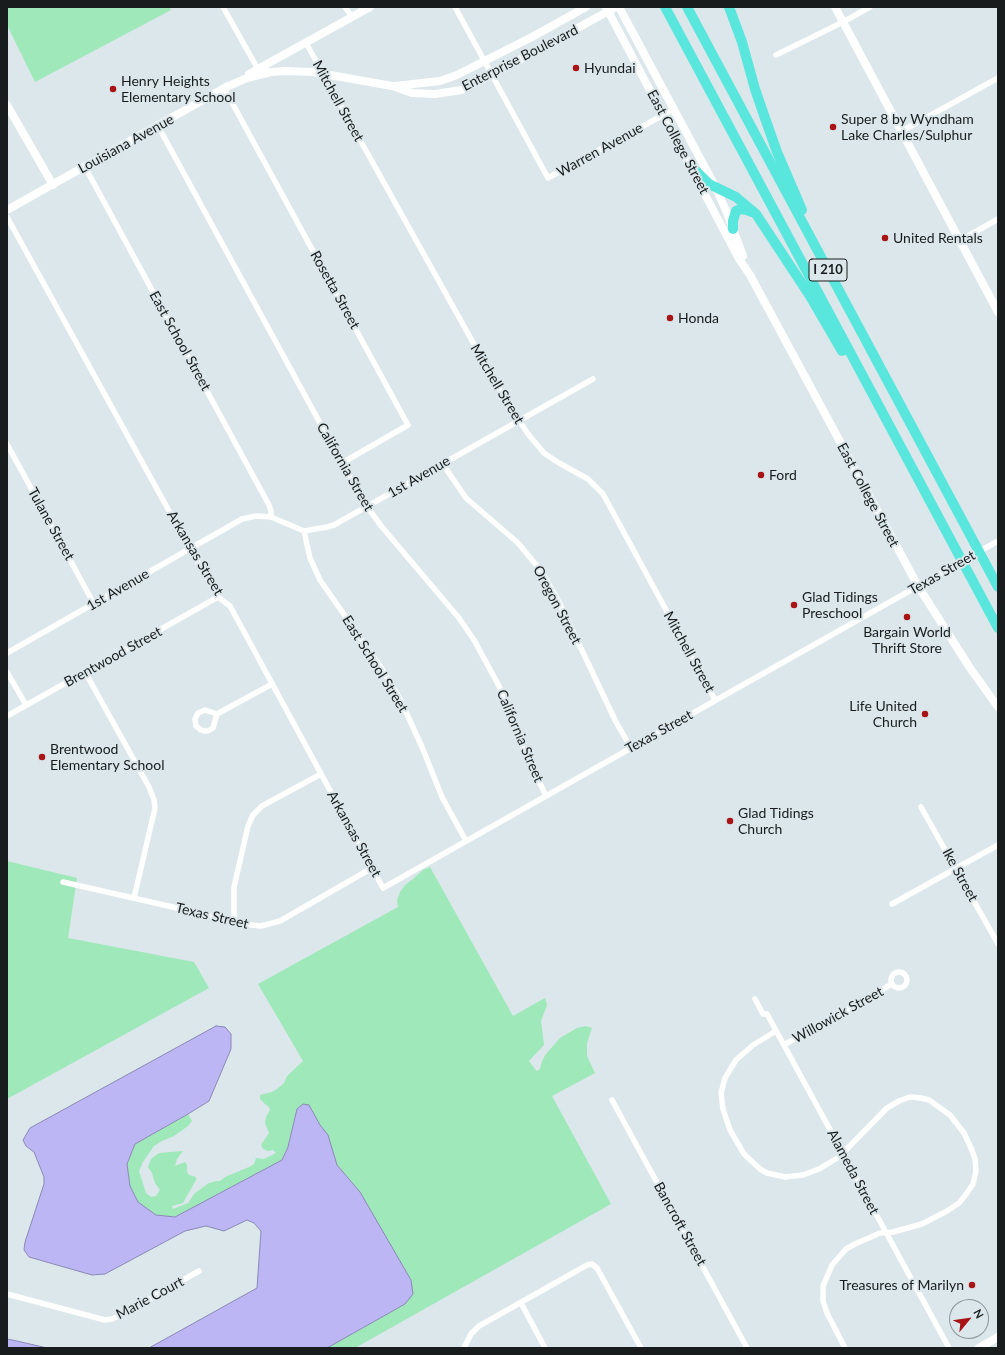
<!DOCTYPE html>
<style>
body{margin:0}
#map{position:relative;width:1005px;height:1355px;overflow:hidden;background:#dbe7eb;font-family:Lato,sans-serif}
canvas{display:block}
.frame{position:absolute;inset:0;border:8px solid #181c1d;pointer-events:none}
.north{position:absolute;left:949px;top:1299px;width:40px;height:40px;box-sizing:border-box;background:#dbe7eb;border:1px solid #8d9699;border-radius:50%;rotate:61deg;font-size:11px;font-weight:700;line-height:16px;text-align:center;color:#181c1d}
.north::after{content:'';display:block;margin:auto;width:14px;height:18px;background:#a81315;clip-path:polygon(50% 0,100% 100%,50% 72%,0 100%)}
</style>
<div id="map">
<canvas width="1005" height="1355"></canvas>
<div class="frame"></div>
<div class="north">N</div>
</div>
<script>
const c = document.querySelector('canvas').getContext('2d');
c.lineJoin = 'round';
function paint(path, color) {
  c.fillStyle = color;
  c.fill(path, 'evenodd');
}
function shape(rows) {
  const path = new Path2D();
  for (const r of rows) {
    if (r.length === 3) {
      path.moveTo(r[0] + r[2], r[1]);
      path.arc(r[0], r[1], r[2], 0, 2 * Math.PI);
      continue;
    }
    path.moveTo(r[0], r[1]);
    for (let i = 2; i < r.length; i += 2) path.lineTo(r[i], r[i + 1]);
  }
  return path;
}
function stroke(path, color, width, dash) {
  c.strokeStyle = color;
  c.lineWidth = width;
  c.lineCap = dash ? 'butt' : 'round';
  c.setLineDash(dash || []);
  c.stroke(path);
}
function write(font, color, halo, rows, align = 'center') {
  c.font = font + ' Lato,sans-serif';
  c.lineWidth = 4;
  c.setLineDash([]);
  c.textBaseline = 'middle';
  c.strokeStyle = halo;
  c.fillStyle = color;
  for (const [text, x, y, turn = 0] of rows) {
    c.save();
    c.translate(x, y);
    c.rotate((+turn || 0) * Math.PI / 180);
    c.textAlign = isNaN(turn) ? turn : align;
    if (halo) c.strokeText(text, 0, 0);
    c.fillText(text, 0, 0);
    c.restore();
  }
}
paint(shape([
 [7,7,169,7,171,10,35,82,7,25],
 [7,861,77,878,68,938,194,962,209,988,7,1099],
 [430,867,513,1016,545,998,547,1005,541,1021,544,1045,529,1061,535,1069,537,1071,540,1069,542,1061,546,1054,560,1038,577,1028,586,1026,592,1028,587,1043,587,1056,595,1073,552,1096,611,1204,355,1348,327,1348,405,1304,360,1192,337,1165,328,1135,320,1125,309,1105,297,1109,288,1147,282,1160,175,1217,156,1215,138,1202,130,1186,127,1164,135,1144,188,1114,192,1121,188,1126,174,1136,162,1141,154,1146,143,1162,139,1171,146,1193,151,1197,156,1196,160,1190,155,1183,152,1173,148,1167,151,1159,159,1153,183,1151,177,1159,175,1166,185,1162,187,1165,187,1172,189,1175,196,1177,196,1180,183,1203,172,1206,173,1209,188,1203,195,1193,209,1183,217,1181,220,1181,225,1177,249,1167,254,1164,256,1158,264,1159,276,1153,273,1150,268,1151,263,1149,261,1145,269,1133,265,1123,266,1117,270,1110,269,1107,265,1104,260,1099,260,1095,272,1092,277,1089,284,1083,287,1076,303,1061,258,984,398,907,397,901,400,892,405,885,413,879,423,870]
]), '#9ee8b9');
const water = shape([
 [216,1026,225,1027,231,1034,231,1049,209,1101,188,1114,135,1144,127,1164,130,1186,138,1202,156,1215,175,1217,282,1160,288,1147,297,1109,303,1104,309,1105,320,1125,328,1135,337,1165,360,1192,411,1280,413,1294,405,1304,327,1348,149,1348,257,1288,261,1231,254,1223,247,1220,224,1231,206,1226,185,1231,105,1274,92,1275,29,1257,24,1250,25,1242,44,1184,44,1177,34,1152,26,1146,23,1140,30,1128,216,1026],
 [7,1339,17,1341,47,1348,7,1348,7,1339]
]);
paint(water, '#bcb6f4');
stroke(water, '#8b88b4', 1);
stroke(shape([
 [223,7,259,71],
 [345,7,352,17],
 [455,7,548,178,674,109],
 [306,43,499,389,528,434,544,453,559,463,588,479,603,494,715,700],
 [776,55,843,22,870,7],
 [224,88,408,425,342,463],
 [158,126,362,500,382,527,459,618,474,640,499,686,523,748,546,796],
 [902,131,998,78],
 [85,167,269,505,271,511,271,517],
 [7,217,190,549,218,597,230,606,383,888,998,541],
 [959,241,998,219],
 [7,444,94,604],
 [442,463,466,498,518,543,542,572,559,602,616,722,631,748],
 [304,531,310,558,320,580,382,669,400,699,422,747,442,797,466,841],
 [7,653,242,519,256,516,271,517,304,531,327,527,334,525,593,379],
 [7,672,26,705],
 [85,672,149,787,154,800,155,808,134,898],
 [205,710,217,714,213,728,208,731,204,731,201,730,196,726,195,719,198,713,205,710],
 [217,714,272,684],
 [7,716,218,597],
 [921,807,998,944],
 [63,882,234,921,243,924,261,926,280,921,372,868],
 [892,904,998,845],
 [234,921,234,887,248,826,253,815,262,806,321,774],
 [899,980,8],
 [755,999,763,1014,767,1014,949,1348],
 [776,1031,753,1045,736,1060,725,1078,721,1093,723,1109,730,1130,744,1154,760,1169,767,1173,785,1177,803,1175,819,1169,839,1157,887,1108,899,1101,910,1097,921,1098,929,1100,950,1115,964,1133,971,1148,975,1159,976,1171,973,1184,967,1193,959,1203,947,1211,922,1224,893,1232,880,1233,855,1244,846,1249,832,1265,823,1286,823,1301,827,1313,845,1348],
 [784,1045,892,984],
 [612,1100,747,1348],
 [7,1294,105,1320,112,1319,119,1316,199,1271],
 [521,1303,545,1348],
 [464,1348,471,1334,479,1326,587,1265,592,1264,597,1268,641,1348]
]), '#fff', 5.5);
stroke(shape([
 [606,7,739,259,750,275,918,586,970,668,998,707],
 [619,7,716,188,727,213,743,256],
 [835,7,998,312],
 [249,74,370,7],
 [395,86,440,81,457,75,532,37,586,7],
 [224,88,247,78,271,72,285,71,313,72,392,86,412,93,435,94,462,90,492,75,616,7],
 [7,105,53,185],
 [7,210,228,86],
 [979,1348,998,1337]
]), '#fff', 8);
stroke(shape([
 [665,7,998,628],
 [687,7,998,587],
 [729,7,742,42,755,89,766,121,777,152,802,210],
 [691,166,709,184,736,197,756,214,810,296,842,351],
 [733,229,733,221,736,211,741,209,747,210,752,212]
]), '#58e6dd', 10);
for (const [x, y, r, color] of [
 [576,68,4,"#a81315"],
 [113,89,4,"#a81315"],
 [833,127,4,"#a81315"],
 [885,238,4,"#a81315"],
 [670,318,4,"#a81315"],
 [761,475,4,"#a81315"],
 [794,605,4,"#a81315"],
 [907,617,4,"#a81315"],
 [925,714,4,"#a81315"],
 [42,757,4,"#a81315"],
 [730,821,4,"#a81315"],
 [972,1285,4,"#a81315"]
]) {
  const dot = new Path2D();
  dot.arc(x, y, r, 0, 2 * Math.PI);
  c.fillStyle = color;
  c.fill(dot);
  stroke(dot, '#dbe7eb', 1.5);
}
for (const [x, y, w] of [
 [828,270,38]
]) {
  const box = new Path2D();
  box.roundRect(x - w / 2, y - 11, w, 22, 3);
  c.fillStyle = '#dbe7eb';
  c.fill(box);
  stroke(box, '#181c1d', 1);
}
write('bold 13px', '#181c1d', null, [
 ["I 210",828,270]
]);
write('14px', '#181c1d', '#dbe7eb', [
 ["Enterprise Boulevard",520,58,-27],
 ["Mitchell Street",338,101,61],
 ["East College Street",678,142,62],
 ["Louisiana Avenue",126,144,-29],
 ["Warren Avenue",600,150,-29],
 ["Rosetta Street",335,290,61],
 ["East School Street",180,341,61],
 ["Mitchell Street",497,384,59],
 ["California Street",345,467,60],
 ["1st Avenue",419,477,-30],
 ["East College Street",868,495,62],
 ["Tulane Street",51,524,61],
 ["Arkansas Street",195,553,59],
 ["Texas Street",942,573,-30],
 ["1st Avenue",118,590,-30],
 ["Oregon Street",557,605,62],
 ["Mitchell Street",689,652,61],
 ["Brentwood Street",113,657,-29],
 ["East School Street",375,664,58],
 ["Texas Street",659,732,-29],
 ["California Street",520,736,67],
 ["Arkansas Street",354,834,61],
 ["Ike Street",960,875,61],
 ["Texas Street",212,916,13],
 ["Willowick Street",838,1015,-29],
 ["Alameda Street",853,1172,62],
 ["Bancroft Street",680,1224,61],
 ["Marie Court",150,1298,-28]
]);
write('14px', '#181c1d', '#dbe7eb', [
 ["Hyundai",584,68],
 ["Henry Heights",121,81],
 ["Elementary School",121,97],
 ["Super 8 by Wyndham",841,119],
 ["Lake Charles/Sulphur",841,135],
 ["United Rentals",893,238],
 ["Honda",678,318],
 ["Ford",769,475],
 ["Glad Tidings",802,597],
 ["Preschool",802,613],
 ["Bargain World",907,632,"center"],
 ["Thrift Store",907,648,"center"],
 ["Life United",917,706,"right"],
 ["Church",917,722,"right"],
 ["Brentwood",50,749],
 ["Elementary School",50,765],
 ["Glad Tidings",738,813],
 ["Church",738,829],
 ["Treasures of Marilyn",964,1285,"right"]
], 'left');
</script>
